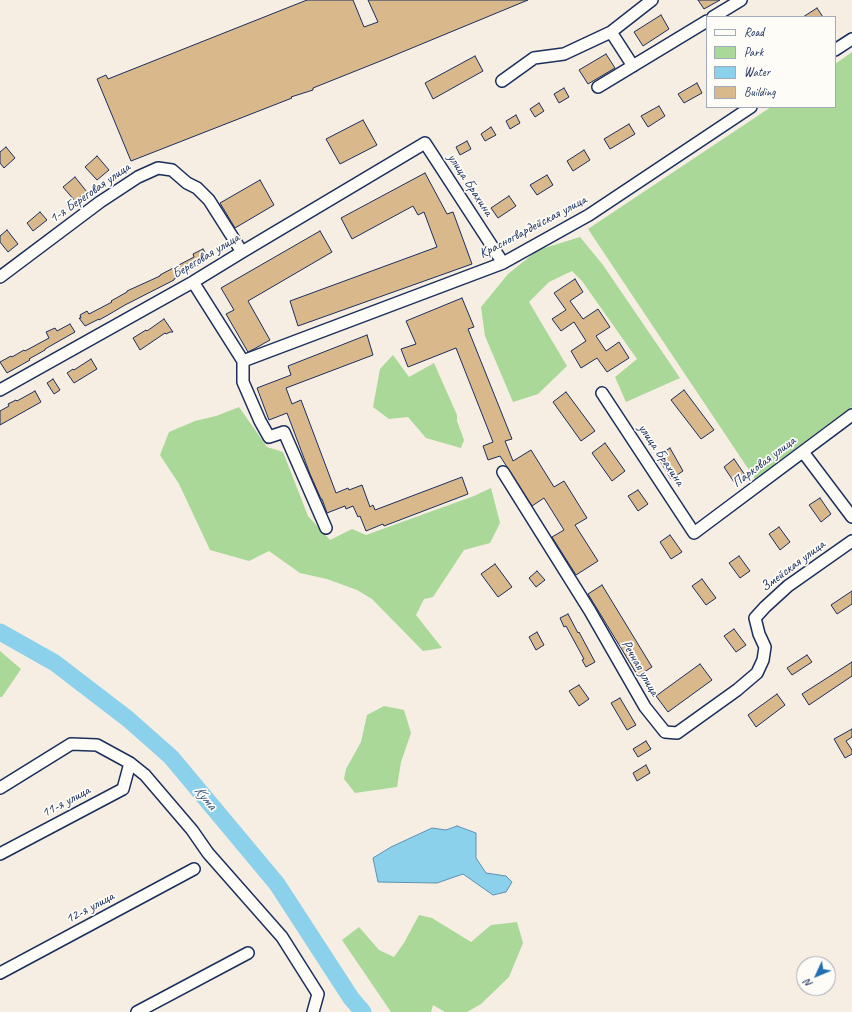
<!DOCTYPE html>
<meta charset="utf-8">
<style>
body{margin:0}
#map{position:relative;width:852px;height:1012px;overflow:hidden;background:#f6eee2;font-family:Caveat,sans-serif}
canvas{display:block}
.legend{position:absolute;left:706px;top:16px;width:130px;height:92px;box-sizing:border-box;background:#fdfcf7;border:1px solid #a3aaba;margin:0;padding:5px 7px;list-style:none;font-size:12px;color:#1b2f5e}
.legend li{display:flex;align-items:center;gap:8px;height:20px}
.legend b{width:20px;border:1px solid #a3aaba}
.north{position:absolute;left:796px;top:956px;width:40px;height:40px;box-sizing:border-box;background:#fdfcf7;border:1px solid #a3aaba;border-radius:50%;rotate:226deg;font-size:11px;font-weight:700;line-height:16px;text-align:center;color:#1b2f5e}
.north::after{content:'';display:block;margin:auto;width:14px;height:18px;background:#1f6fb2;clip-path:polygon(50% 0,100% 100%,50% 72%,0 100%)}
</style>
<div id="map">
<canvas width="852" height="1012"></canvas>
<ul class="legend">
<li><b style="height:5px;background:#fdfcf7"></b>Road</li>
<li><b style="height:11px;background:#a9d898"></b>Park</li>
<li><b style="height:11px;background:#8bd1ec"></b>Water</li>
<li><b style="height:11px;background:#d9b88c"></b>Building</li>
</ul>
<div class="north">N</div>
</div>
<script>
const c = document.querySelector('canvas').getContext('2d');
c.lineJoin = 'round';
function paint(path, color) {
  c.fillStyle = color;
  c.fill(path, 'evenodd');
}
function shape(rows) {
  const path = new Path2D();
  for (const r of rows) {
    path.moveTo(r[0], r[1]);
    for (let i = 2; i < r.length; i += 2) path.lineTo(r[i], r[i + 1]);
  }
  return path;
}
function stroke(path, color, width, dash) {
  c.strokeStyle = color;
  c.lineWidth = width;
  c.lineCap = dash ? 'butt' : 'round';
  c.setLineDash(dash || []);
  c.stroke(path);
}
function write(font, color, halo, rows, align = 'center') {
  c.font = font + ' Caveat,sans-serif';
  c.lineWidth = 3.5;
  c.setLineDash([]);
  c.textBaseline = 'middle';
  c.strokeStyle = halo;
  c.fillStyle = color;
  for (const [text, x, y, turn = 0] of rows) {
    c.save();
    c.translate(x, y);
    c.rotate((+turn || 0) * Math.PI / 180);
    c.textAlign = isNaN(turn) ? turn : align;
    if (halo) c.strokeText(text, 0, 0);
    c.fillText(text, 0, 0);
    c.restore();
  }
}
paint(shape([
 [852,52,852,407,755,479,588,229,771,107,835,107,835,64],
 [580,237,603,265,680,378,626,402,615,377,637,359,582,281,572,271,549,282,529,302,567,366,538,394,513,402,485,336,481,307,508,274,538,250],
 [393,355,409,377,434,363,457,415,457,421,464,440,461,448,426,438,408,417,389,419,373,407,380,369],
 [239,407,267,447,283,452,308,516,330,540,352,529,366,535,474,496,491,488,500,523,490,543,464,550,433,597,424,599,416,615,442,648,423,651,372,599,357,590,327,579,300,573,269,551,249,561,210,550,179,484,160,455,169,432,195,421,216,416],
 [0,651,21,669,2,697,0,697],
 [384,706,404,710,411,733,401,762,397,787,355,793,344,779,346,769,361,742,367,715],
 [419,915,432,918,471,942,491,925,517,922,523,943,509,977,481,1004,467,1012,445,1012,433,1005,431,1012,391,1012,342,940,359,927,379,950,394,957,404,943]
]), '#a9d898');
const water = shape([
 [457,826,476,833,476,858,486,873,506,876,512,882,506,892,493,895,463,874,437,883,378,882,373,858,391,847,432,828,446,830,457,826]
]);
paint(water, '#8bd1ec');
stroke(water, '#5e90b3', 1);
stroke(shape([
 [0,632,55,663,128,719,171,757,277,884,351,998,363,1012]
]), '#8bd1ec', 17);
const building = shape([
 [307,0,353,0,364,27,378,22,368,0,528,0,383,60,313,88,313,90,291,97,292,98,131,161,97,79,106,75,108,79,307,0],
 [698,0,720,0,704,9,698,0],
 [817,8,823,17,803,17,817,8],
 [661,15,669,29,643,46,634,32,661,15],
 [606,54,615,68,588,84,579,70,606,54],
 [475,56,483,71,433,99,425,83,475,56],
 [697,83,702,93,684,103,678,94,697,83],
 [564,88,569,97,559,103,554,94,564,88],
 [539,103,544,111,535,117,530,109,539,103],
 [659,106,665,116,648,127,641,116,659,106],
 [516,115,520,123,510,129,506,121,516,115],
 [363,120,377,145,340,164,326,139,363,120],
 [629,124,635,134,610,149,604,139,629,124],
 [491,127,496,135,485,141,481,134,491,127],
 [467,141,471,149,460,155,456,147,467,141],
 [6,147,15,158,4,168,0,163,0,152,6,147],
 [584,150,590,160,573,171,567,161,584,150],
 [97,156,109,170,97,180,85,167,97,156],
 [425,173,447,214,453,212,472,264,298,326,290,301,437,247,424,212,418,215,413,206,352,239,341,218,425,173],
 [547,175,553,185,537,195,530,185,547,175],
 [75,177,87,192,75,201,63,187,75,177],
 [260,180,274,205,235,228,220,203,260,180],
 [509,196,516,206,498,218,491,208,509,196],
 [40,212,47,220,33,231,27,223,40,212],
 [7,230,18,244,8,252,0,242,0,236,7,230],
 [320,231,332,252,248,301,270,340,254,349,248,352,226,314,234,310,221,288,320,231],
 [203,249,209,259,174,279,174,280,125,305,108,315,99,320,99,319,85,326,79,318,81,318,80,315,87,311,89,314,112,302,111,301,127,292,127,291,160,276,160,275,194,257,193,254,203,249],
 [575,279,583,292,570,301,583,319,598,309,610,327,596,336,606,351,619,342,629,358,607,372,597,358,581,368,571,351,586,341,574,322,561,331,552,319,566,310,554,293,575,279],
 [462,298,474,327,468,329,512,439,505,441,513,461,531,450,554,487,564,481,587,518,575,525,598,561,576,575,552,537,564,530,544,498,532,506,500,456,488,460,483,446,493,442,456,348,408,367,401,349,416,344,406,321,462,298],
 [164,319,173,332,170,332,166,334,165,333,140,350,133,338,146,330,147,331,164,319],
 [70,324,75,332,45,349,45,350,29,359,30,360,7,373,0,362,11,356,12,357,24,350,25,351,49,338,46,332,55,328,57,331,70,324],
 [367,335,373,355,286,388,292,404,301,400,336,493,348,488,349,490,362,485,370,507,373,505,375,510,462,477,468,494,384,526,383,524,366,531,360,516,358,517,353,506,346,509,345,506,327,513,322,499,321,499,310,474,287,413,269,420,257,388,291,375,288,366,367,335],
 [91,359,97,369,74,383,67,373,73,369,74,370,91,359],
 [53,379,60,390,54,394,47,383,53,379],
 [684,390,714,430,701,439,671,400,684,390],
 [35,391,41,402,0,425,0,411,9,406,8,404,16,400,17,401,35,391],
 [566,392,595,431,581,441,553,402,566,392],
 [605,443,625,471,612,481,592,453,605,443],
 [670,448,683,471,671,479,657,456,670,448],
 [734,459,745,475,734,482,724,467,734,459],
 [638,490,648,504,638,511,628,496,638,490],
 [820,498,831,514,821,522,809,505,820,498],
 [779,527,790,542,780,550,769,534,779,527],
 [670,535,682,552,671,559,660,542,670,535],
 [739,556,750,571,740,578,729,563,739,556],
 [495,564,512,587,498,597,481,574,495,564],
 [537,571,545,580,536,587,529,578,537,571],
 [702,579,716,598,706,605,692,586,702,579],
 [602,585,652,667,638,676,588,594,602,585],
 [852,591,852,604,837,614,831,605,852,591],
 [568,614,578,633,579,632,595,662,586,667,582,660,584,659,566,626,564,627,560,618,568,614],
 [734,629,746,645,736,652,724,636,734,629],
 [537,632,544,645,536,650,529,637,537,632],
 [807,655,812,662,792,675,787,668,807,655],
 [852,662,852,676,809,705,802,694,852,662],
 [700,664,712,680,668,712,656,696,700,664],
 [579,685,589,699,579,706,569,691,579,685],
 [777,694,785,705,756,727,748,715,777,694],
 [620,698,636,725,627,730,611,703,620,698],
 [852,729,852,737,846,741,852,750,852,754,845,758,834,739,852,729],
 [646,741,651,749,638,757,633,749,646,741],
 [646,765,650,773,637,781,633,773,646,765]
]);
paint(building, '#d9b88c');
stroke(building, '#1b2f5e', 1);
const street = shape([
 [713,17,741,0],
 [611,32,652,0],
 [835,50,852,39],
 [502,81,534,58,564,54,611,32,633,66],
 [598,87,707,21],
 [0,277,100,202,138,177,158,168,172,170,187,183,197,188,209,200,242,252],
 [193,282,243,361,243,382,260,421,269,437,284,432,326,528],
 [243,361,503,263,589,215,751,107],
 [0,390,193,282,242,252,425,143,503,263],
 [602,393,694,533,852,415],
 [803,452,852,517],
 [503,472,590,611,645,707,665,732,677,733,737,690,757,673,763,660,765,647,759,634,755,618,765,607,788,586,852,541],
 [0,788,71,744,97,745,130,763,145,775,192,830,208,853,282,937,318,994,313,1012],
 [0,854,123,789,130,763],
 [0,973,194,869],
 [137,1012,248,953]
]);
stroke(street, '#1b2f5e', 14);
stroke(street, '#fdfcf7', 11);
write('14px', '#1b2f5e', '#fdfcf7', [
 ["улица Брахина",470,185,57],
 ["1-я Береговая улица",90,193,-35],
 ["Красногвардейская улица",533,227,-28],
 ["Береговая улица",206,256,-31],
 ["улица Брахина",661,455,56],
 ["Парковая улица",764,462,-37],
 ["Змейская улица",793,566,-37],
 ["Речная улица",640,668,60],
 ["11-я улица",66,802,-28],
 ["12-я улица",90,908,-28]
]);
write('italic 15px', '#375882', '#fdfcf7', [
 ["Кума",205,798,50]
]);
</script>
